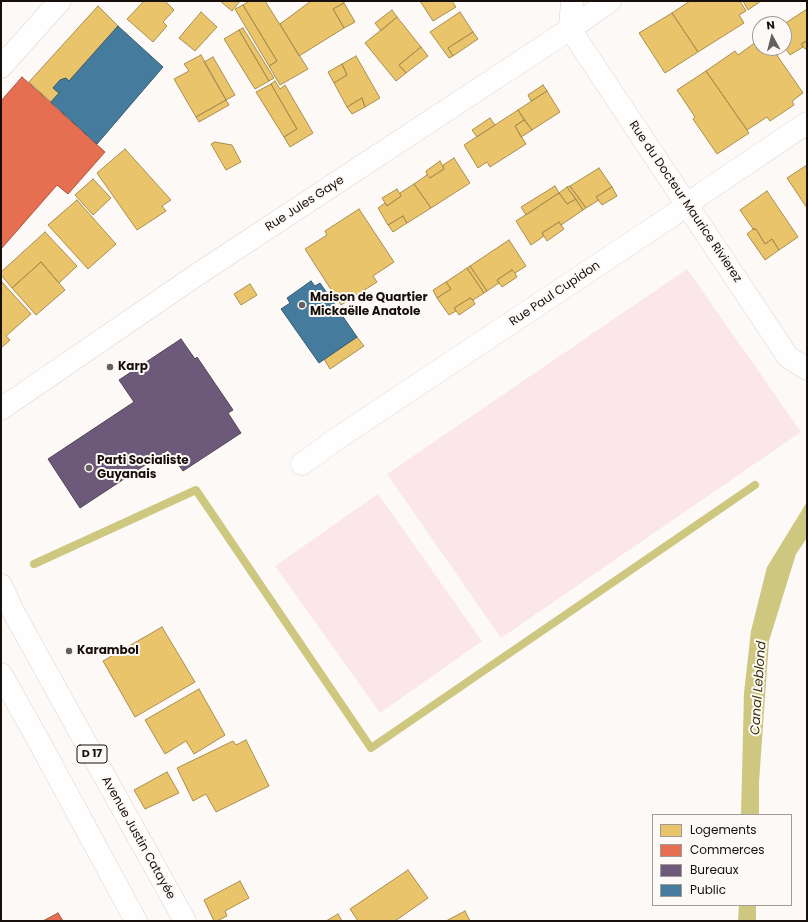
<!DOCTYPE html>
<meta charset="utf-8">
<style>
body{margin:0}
#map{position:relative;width:808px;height:922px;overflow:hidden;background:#fcf9f7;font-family:Poppins,sans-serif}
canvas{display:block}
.frame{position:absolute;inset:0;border:2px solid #160f0b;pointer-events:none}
.legend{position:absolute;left:652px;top:814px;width:140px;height:92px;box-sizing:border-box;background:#fdf9f6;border:1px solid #a19b98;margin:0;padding:5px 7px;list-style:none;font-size:12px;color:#160f0b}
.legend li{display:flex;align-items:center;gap:8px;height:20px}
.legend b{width:20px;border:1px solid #a19b98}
.north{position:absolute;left:752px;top:16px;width:40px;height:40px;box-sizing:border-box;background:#fdf9f6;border:1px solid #a19b98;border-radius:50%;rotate:353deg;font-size:11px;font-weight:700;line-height:16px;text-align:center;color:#160f0b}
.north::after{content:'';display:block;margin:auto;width:14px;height:18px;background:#66615e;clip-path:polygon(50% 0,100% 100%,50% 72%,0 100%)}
</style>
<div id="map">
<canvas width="808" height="922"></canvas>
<div class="frame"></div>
<ul class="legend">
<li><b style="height:11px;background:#e9c46a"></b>Logements</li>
<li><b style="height:11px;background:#e76f51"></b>Commerces</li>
<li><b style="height:11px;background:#6d597a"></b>Bureaux</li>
<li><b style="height:11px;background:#457b9d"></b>Public</li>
</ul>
<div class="north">N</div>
</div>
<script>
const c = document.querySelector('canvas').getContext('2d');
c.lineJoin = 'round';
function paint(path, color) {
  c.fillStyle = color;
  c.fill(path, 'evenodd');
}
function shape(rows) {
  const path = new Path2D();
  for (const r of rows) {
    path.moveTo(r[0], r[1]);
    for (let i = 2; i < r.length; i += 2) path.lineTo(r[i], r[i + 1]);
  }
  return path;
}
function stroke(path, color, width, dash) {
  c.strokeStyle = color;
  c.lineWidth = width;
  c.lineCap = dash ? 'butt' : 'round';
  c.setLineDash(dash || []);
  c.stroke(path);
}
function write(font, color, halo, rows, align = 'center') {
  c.font = font + ' Poppins,sans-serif';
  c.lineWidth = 4;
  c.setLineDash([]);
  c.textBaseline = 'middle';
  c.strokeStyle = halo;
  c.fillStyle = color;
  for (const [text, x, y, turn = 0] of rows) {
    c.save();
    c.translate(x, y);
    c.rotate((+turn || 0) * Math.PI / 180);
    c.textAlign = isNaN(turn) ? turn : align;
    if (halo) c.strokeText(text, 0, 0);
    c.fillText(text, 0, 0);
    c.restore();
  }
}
paint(shape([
 [687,269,801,432,501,638,387,474],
 [378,494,482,641,380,713,275,566]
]), '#fbe7e9');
paint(shape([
 [807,502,807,538,796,554,769,641,759,782,759,815,741,815,744,693,751,631,767,567],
 [739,905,756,905,756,921,738,921]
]), '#cec780');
const homes = shape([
 [144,1,165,1,174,10,163,22,167,26,153,42,127,19,144,1],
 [220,1,240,1,232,11,220,1],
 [249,1,265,1,308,69,280,85,269,66,277,61,243,5,249,1],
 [311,1,343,1,344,3,333,9,344,28,299,56,280,24,311,1],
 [420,1,452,1,456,7,433,21,420,1],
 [690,1,740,1,746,11,739,15,744,23,698,52,672,13,690,1],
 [743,1,761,1,748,10,743,1],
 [344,3,355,22,344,28,333,9,344,3],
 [243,5,277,61,269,66,235,9,243,5],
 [98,6,118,26,69,81,66,78,60,80,53,88,59,93,51,102,29,82,98,6],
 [807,9,807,41,801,44,803,47,790,55,784,46,784,24,807,9],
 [392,10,397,17,381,31,375,23,392,10],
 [201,12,217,27,195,51,179,38,201,12],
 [460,12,473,32,448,48,453,56,449,58,430,32,460,12],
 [672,13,698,52,665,73,639,33,672,13],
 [397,17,421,47,399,65,406,73,396,81,365,43,397,17],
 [243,28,274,78,269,81,239,30,243,28],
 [239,30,269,81,255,89,224,39,239,30],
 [473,32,478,39,453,56,448,48,473,32],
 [760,39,760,48,772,48,803,93,792,101,794,105,770,121,767,117,747,130,706,71,735,51,738,55,760,39],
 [807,41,807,48,805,49,801,44,807,41],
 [421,47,428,56,406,73,399,65,421,47],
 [201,55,226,100,196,117,174,79,189,71,184,64,201,55],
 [356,56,380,98,365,107,362,98,347,107,334,83,347,75,342,64,356,56],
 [213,57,235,95,226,100,204,62,213,57],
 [342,64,347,75,334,83,328,72,342,64],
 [706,71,749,133,717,154,693,119,695,117,677,90,706,71],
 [275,81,280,89,285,85,313,133,290,147,284,137,297,129,271,84,275,81],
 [271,84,297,129,284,137,256,92,271,84],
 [543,85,547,91,531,101,528,95,543,85],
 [547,91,560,112,532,130,518,110,547,91],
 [362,98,365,107,352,114,347,107,362,98],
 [226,100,229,105,199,122,196,117,226,100],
 [518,110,524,120,515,126,526,144,490,167,487,162,478,168,464,145,518,110],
 [490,118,495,125,477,137,472,130,490,118],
 [524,120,532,130,521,137,515,126,524,120],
 [215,142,232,145,241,162,226,170,211,144,215,142],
 [125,149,171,200,162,206,166,211,137,230,97,173,125,149],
 [454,158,470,183,431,208,414,184,427,175,430,178,444,169,443,165,454,158],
 [440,161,444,169,430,178,427,175,426,171,440,161],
 [807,165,807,208,787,178,807,165],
 [599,168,612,187,596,197,599,200,586,208,570,186,599,168],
 [93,179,111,198,93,215,75,195,93,179],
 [414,184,431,208,407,223,403,216,388,225,378,208,385,203,387,206,401,196,400,193,414,184],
 [555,186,559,193,526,215,521,207,555,186],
 [570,186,586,208,583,210,567,187,570,186],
 [567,187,576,199,567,204,559,193,567,187],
 [612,187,617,196,602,205,596,197,612,187],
 [397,189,401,196,387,206,382,198,397,189],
 [767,191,798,237,779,250,772,239,765,244,756,229,753,229,740,210,767,191],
 [559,193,567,204,576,199,583,210,561,225,559,222,542,233,544,236,531,245,516,221,559,193],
 [77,200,116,244,88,269,48,225,77,200],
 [359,209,394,262,373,276,377,282,341,305,305,249,327,235,325,231,359,209],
 [403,216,407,223,393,232,388,225,403,216],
 [559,222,564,229,547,241,542,233,559,222],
 [753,229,756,229,765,244,772,239,779,250,765,260,747,234,753,229],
 [45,232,77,266,59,283,41,262,12,288,1,275,1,272,45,232],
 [509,240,526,266,515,273,512,270,497,280,499,283,487,291,470,266,509,240],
 [41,262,65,290,36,315,12,288,41,262],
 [470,266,487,291,484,293,467,268,470,266],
 [467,268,484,293,473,300,470,298,454,308,456,311,449,315,437,298,451,289,446,282,467,268],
 [512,270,515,273,517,277,502,287,497,280,512,270],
 [1,281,31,314,6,336,10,340,1,348,1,281],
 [446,282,451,289,437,298,433,290,446,282],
 [250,284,257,295,241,305,234,294,250,284],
 [470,298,473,300,475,304,459,315,454,308,470,298],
 [357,337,364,346,330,369,324,359,357,337],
 [162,627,195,682,135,717,103,661,162,627],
 [199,689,225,735,194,754,186,741,165,754,145,720,199,689],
 [246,740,269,786,216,812,206,794,193,801,177,768,233,741,236,745,246,740],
 [167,772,179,793,145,809,134,790,167,772],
 [408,870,428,898,395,921,358,921,350,909,408,870],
 [240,881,249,898,225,911,227,916,217,921,214,921,204,900,240,881],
 [465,911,470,921,446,921,465,911],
 [338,914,342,921,326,921,338,914]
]);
paint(homes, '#e9c46a');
stroke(homes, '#aa8e4e', 1);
const shops = shape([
 [22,77,105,152,68,194,57,185,1,249,1,101,22,77],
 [58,913,63,921,43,921,58,913]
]);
paint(shops, '#e76f51');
stroke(shops, '#a8523c', 1);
const offices = shape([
 [181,339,195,359,197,357,233,410,228,413,241,433,183,471,168,450,80,508,48,459,134,402,119,380,181,339]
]);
paint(offices, '#6d597a');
stroke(offices, '#534359', 1);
const public = shape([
 [118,26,163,67,97,144,51,102,59,93,53,88,60,80,66,78,69,81,118,26],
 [311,281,315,286,320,283,357,337,319,363,281,309,290,303,287,298,311,281]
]);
paint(public, '#457b9d');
stroke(public, '#375b71', 1);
stroke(shape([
 [34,564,196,490,371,748,755,485]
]), '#cec780', 8);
const minor = shape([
 [570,29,788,357,807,369],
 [570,29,572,1],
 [1,67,60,1],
 [1,409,201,272,570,29,610,1],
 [302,464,335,440,673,215,700,195,807,123]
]);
const primary = shape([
 [1,585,13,611,62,700,185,921],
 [1,674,37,738,136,921]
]);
stroke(minor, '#dad4d0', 23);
stroke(primary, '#dad4d0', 23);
stroke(minor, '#fffefe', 22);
stroke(primary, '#fffefe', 22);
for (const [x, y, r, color] of [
 [302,305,4,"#66615e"],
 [110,367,4,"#66615e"],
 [89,468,4,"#66615e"],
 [69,651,4,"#66615e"]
]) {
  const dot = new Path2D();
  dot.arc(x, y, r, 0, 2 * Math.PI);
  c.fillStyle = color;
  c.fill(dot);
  stroke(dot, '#fdf9f6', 1.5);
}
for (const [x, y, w] of [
 [92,754,30]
]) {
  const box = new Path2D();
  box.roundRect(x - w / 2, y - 9, w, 18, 3);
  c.fillStyle = '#fdf9f6';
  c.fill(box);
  stroke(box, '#160f0b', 1);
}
write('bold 11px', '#160f0b', null, [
 ["D 17",92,754]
]);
write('12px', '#160f0b', '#fdf9f6', [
 ["Rue du Docteur Maurice Rivierez",685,202,56],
 ["Rue Jules Gaye",305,204,-33],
 ["Rue Paul Cupidon",555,294,-34],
 ["Avenue Justin Catayée",138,838,61]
]);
write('bold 12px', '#160f0b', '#fdf9f6', [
 ["Maison de Quartier",310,298],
 ["Mickaëlle Anatole",310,312],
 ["Karp",118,367],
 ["Parti Socialiste",97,461],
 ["Guyanais",97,475],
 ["Karambol",77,651]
], 'left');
write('italic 13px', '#3a370b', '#fdf9f6', [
 ["Canal Leblond",759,688,-86]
]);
</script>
